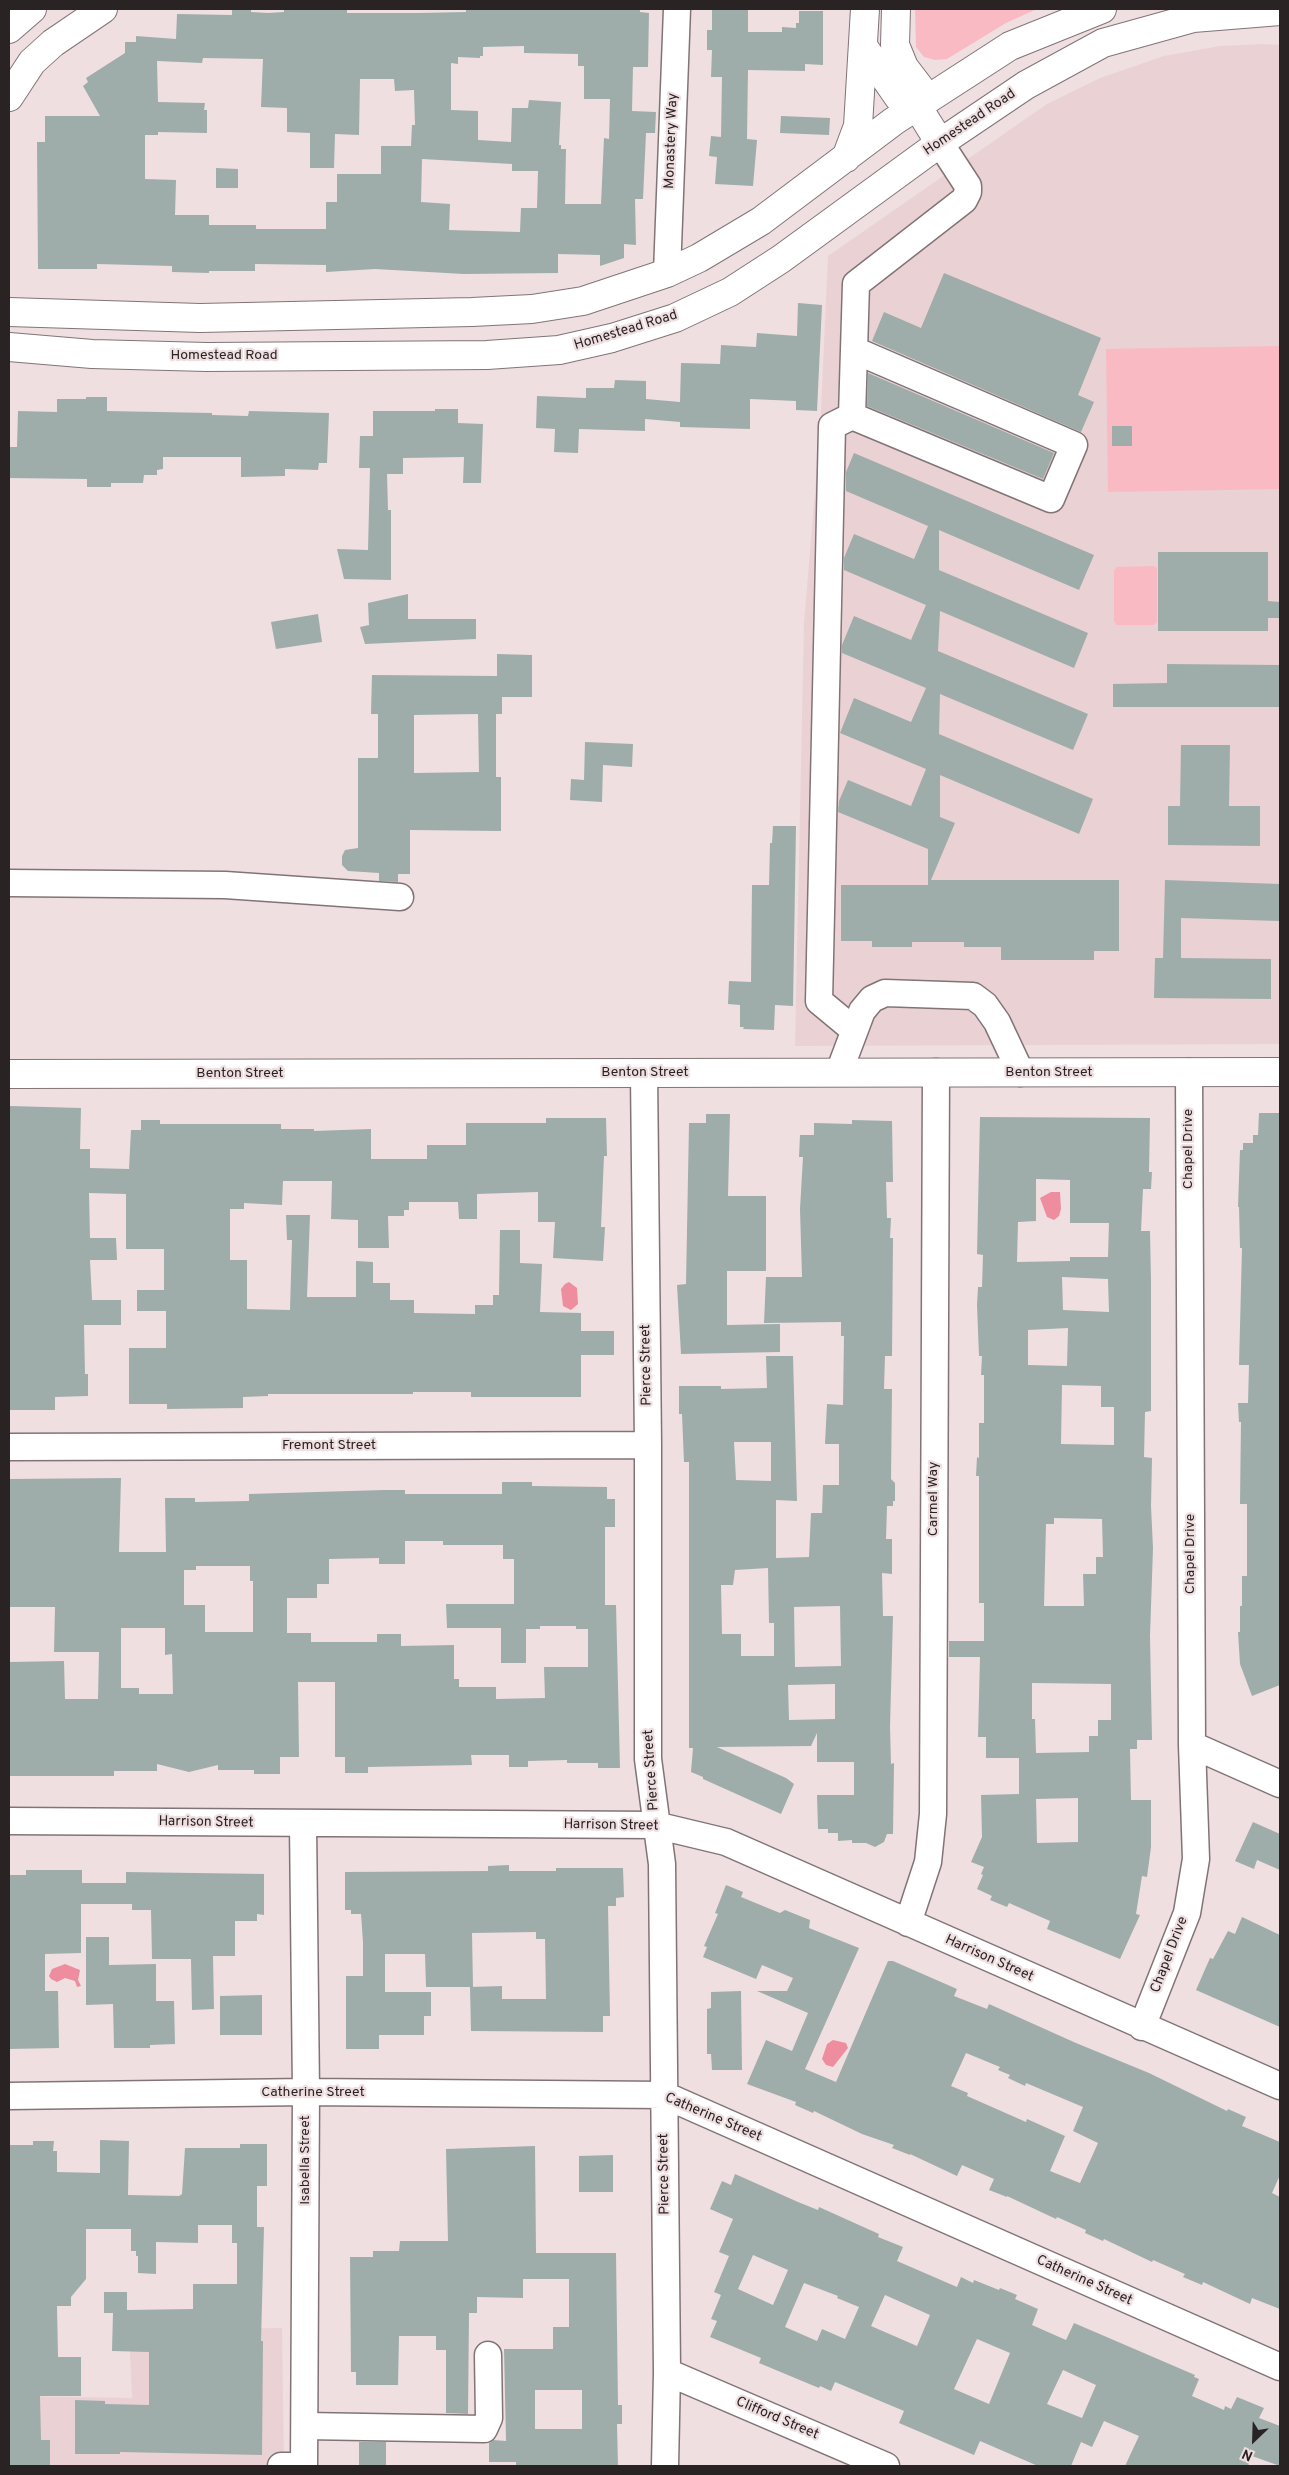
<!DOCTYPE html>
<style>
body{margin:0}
#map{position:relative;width:1289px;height:2475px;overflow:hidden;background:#efdfe1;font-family:Overpass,sans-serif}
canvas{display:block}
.frame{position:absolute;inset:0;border:10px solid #292324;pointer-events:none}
.north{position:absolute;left:1229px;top:2415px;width:50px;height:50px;-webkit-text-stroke:4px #efdfe1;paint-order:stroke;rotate:204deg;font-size:14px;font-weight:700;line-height:20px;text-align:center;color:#292324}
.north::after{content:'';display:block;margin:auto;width:18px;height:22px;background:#292324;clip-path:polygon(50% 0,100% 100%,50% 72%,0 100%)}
</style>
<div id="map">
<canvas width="1289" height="2475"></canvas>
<div class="frame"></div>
<div class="north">N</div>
</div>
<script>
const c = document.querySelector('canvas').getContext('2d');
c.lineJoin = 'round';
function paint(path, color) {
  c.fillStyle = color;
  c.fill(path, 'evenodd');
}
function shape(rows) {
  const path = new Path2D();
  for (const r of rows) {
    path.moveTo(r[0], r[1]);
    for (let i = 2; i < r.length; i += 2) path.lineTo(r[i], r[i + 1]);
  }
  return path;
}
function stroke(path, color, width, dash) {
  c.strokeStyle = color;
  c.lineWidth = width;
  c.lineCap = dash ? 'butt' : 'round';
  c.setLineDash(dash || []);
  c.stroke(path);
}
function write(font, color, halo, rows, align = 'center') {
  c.font = font + ' Overpass,sans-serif';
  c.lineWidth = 4.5;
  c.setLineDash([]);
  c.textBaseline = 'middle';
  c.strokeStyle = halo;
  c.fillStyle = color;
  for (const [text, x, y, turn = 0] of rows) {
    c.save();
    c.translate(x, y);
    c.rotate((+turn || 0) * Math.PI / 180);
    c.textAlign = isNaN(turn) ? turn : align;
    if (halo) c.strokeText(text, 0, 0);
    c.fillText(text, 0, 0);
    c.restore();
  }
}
paint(shape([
 [1263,44,1280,45,1280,1044,795,1046,804,623,820,432,828,256,1047,104,1100,78,1164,56,1220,46],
 [282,2328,284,2466,9,2466,9,2396,132,2398,129,2330]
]), '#ead1d4');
paint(shape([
 [915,9,1037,9,1006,23,947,59,935,60,924,57,916,47],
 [1280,346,1280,489,1108,492,1106,349],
 [1154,566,1157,568,1157,622,1154,625,1117,625,1114,621,1114,570,1117,567]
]), '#f9bac4');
paint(shape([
 [1051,1192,1060,1192,1061,1209,1059,1216,1054,1220,1047,1217,1040,1198],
 [569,1282,577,1288,578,1304,571,1310,563,1306,561,1289,565,1284],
 [65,1964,80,1970,78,1980,81,1986,77,1987,75,1981,65,1978,57,1982,51,1979,49,1976,52,1969],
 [833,2040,846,2043,848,2048,833,2067,826,2065,822,2059,827,2044]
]), '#ed8d9e');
paint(shape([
 [232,9,251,9,251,12,268,13,284,12,284,9,347,9,347,13,420,13,466,12,466,9,640,9,640,12,649,13,648,67,633,67,632,111,656,112,655,133,646,133,643,199,635,199,636,245,624,244,624,258,600,266,600,255,558,254,558,273,464,274,375,269,326,272,326,265,255,264,255,271,209,271,209,273,172,272,172,266,97,264,97,269,38,269,37,142,45,142,45,116,100,116,83,86,88,82,86,78,125,53,125,42,136,42,136,36,176,39,177,14,232,15],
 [524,46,524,53,578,54,578,66,584,66,584,99,610,99,609,139,604,138,601,204,565,204,566,149,561,149,561,145,559,145,561,102,529,100,528,108,512,108,511,142,478,140,478,111,451,110,451,63,458,64,458,57,480,58,480,56,483,56,483,47],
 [203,58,263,59,261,107,287,108,287,132,310,133,310,168,334,168,335,134,359,135,360,79,394,79,395,91,414,90,415,125,412,125,411,146,381,146,381,174,337,174,337,202,326,202,326,229,256,229,256,225,209,225,209,215,175,215,176,180,145,179,145,135,158,135,158,132,207,133,207,110,204,110,205,103,158,102,157,61,202,63],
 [422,159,512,164,512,171,538,171,537,208,521,208,520,232,449,230,450,204,421,202],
 [712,9,748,10,748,32,782,32,782,27,796,28,796,23,799,23,799,11,823,11,823,65,805,64,805,71,748,70,747,139,757,140,753,186,715,184,717,157,709,156,711,136,721,137,722,77,711,77,712,50,707,50,707,30,712,30],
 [781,116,830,118,829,135,780,133],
 [216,168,238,169,238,188,216,188],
 [944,273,1101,338,1078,395,1094,402,1081,432,872,341,884,312,921,328],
 [798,303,822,305,817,411,796,410,796,401,750,399,750,429,680,427,680,422,645,419,645,431,579,429,578,453,554,452,555,429,536,428,537,396,586,398,586,388,614,388,615,380,646,381,646,399,680,402,681,363,720,364,721,345,756,347,757,333,797,336],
 [868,373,1054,453,1043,479,867,406],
 [86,397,107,397,107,411,212,413,212,415,248,416,249,411,329,413,327,463,319,463,318,470,285,469,285,476,241,477,241,457,163,457,163,469,157,470,157,475,144,475,143,483,111,483,111,487,87,487,87,479,9,478,9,447,17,447,18,411,57,412,57,399,86,399],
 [435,409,458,409,458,423,483,424,481,483,463,483,464,457,403,458,403,474,387,474,388,510,391,510,391,580,344,579,337,549,368,550,370,468,359,468,360,436,373,436,373,411,435,411],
 [1112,426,1132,426,1132,446,1112,446],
 [854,453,1094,555,1079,590,939,530,939,570,1088,633,1074,668,940,611,938,651,1088,714,1073,750,940,694,939,734,1093,799,1079,834,940,775,940,817,955,823,931,880,1119,880,1119,951,1094,951,1094,960,1001,960,1001,947,964,947,964,942,912,942,912,947,872,947,872,941,841,941,841,885,928,885,928,849,838,812,839,801,848,780,911,806,926,769,840,733,854,698,911,722,926,688,842,653,842,645,854,616,911,640,926,605,844,570,844,558,854,534,914,559,928,526,846,491,846,472],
 [1158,552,1268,552,1268,601,1280,602,1280,618,1268,618,1268,631,1158,631],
 [408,594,408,619,476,619,476,639,365,644,360,627,369,625,368,603],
 [318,614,322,642,276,649,271,622],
 [497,654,532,655,532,697,502,697,502,714,496,714,496,777,501,777,501,831,410,830,410,874,398,874,398,882,379,881,379,873,348,871,342,865,342,856,345,850,358,848,358,758,378,758,378,714,371,714,372,675,497,676],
 [478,714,479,772,414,773,414,715],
 [1167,664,1280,665,1280,707,1113,707,1113,684,1167,683],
 [585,742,633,744,632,767,603,765,602,802,570,800,571,779,584,780],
 [1181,745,1230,745,1229,806,1260,806,1260,846,1168,845,1168,806,1180,806],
 [773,826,796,826,793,1006,775,1005,774,1030,743,1029,744,1027,740,1027,740,1005,728,1004,729,981,751,982,752,885,769,885,770,843,772,843],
 [1165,880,1280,884,1279,921,1181,918,1181,958,1271,959,1271,999,1154,998,1155,958,1163,958],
 [10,1106,81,1108,80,1149,90,1149,90,1168,129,1169,131,1130,141,1130,141,1120,160,1120,160,1124,281,1124,281,1129,314,1129,314,1131,371,1129,371,1159,427,1159,427,1145,466,1145,466,1123,546,1123,546,1118,606,1118,607,1156,604,1156,601,1227,605,1227,603,1261,553,1258,555,1222,538,1222,538,1192,477,1194,477,1219,459,1219,458,1202,409,1202,409,1210,404,1210,404,1216,388,1216,389,1248,358,1248,358,1220,331,1219,332,1181,283,1181,282,1205,244,1203,244,1209,230,1209,230,1260,247,1260,247,1309,290,1310,292,1240,287,1240,286,1215,310,1215,307,1297,356,1297,356,1261,373,1262,373,1283,390,1283,390,1300,414,1300,414,1313,475,1314,475,1305,493,1305,493,1295,499,1295,500,1230,520,1230,520,1263,542,1264,540,1312,581,1313,581,1331,614,1331,614,1355,581,1355,581,1397,471,1397,471,1392,413,1392,413,1394,268,1394,268,1396,243,1397,243,1408,167,1409,167,1404,129,1404,129,1348,166,1348,166,1311,137,1311,137,1290,164,1290,164,1249,126,1249,126,1194,89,1193,90,1238,116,1238,117,1260,90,1260,92,1300,121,1300,121,1325,84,1325,85,1374,88,1374,88,1396,55,1397,55,1410,9,1410],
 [1259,1113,1280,1113,1280,1685,1252,1696,1240,1664,1238,1632,1240,1632,1240,1606,1242,1606,1242,1576,1247,1576,1247,1504,1240,1504,1241,1422,1239,1422,1238,1403,1248,1403,1249,1365,1239,1365,1242,1248,1240,1248,1239,1207,1238,1207,1240,1150,1243,1150,1243,1143,1253,1143,1253,1135,1258,1135],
 [706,1114,730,1114,728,1196,766,1196,766,1271,727,1271,727,1325,780,1324,780,1352,681,1354,677,1285,686,1284,689,1123,706,1123],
 [980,1117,1150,1118,1149,1172,1152,1172,1151,1189,1143,1189,1141,1231,1150,1231,1151,1282,1151,1411,1145,1412,1144,1457,1152,1458,1151,1506,1153,1548,1150,1636,1152,1740,1137,1740,1137,1749,1130,1749,1131,1800,1151,1800,1151,1847,1147,1877,1142,1876,1136,1914,1140,1915,1120,1959,1047,1929,1050,1921,1009,1903,1007,1907,990,1900,992,1896,977,1889,983,1875,981,1874,984,1867,971,1862,982,1837,981,1795,1019,1794,1019,1758,986,1758,986,1737,978,1737,980,1657,949,1657,949,1641,984,1641,984,1603,979,1603,979,1476,976,1476,977,1457,979,1458,979,1423,984,1423,984,1375,981,1375,982,1356,979,1356,977,1305,978,1287,982,1287,983,1255,977,1254],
 [1036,1179,1070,1180,1070,1223,1109,1223,1108,1257,1070,1257,1070,1261,1017,1262,1018,1222,1036,1221],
 [1062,1277,1108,1279,1109,1312,1063,1310],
 [1068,1328,1067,1366,1028,1365,1028,1330],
 [1062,1385,1101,1386,1101,1407,1114,1407,1114,1445,1061,1444],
 [1054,1518,1102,1519,1103,1557,1096,1557,1096,1574,1083,1574,1084,1606,1044,1606,1046,1524,1054,1524],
 [1032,1683,1111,1684,1111,1720,1098,1720,1098,1736,1089,1736,1089,1752,1036,1753,1035,1719,1032,1719],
 [1078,1798,1078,1842,1037,1843,1036,1799],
 [852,1120,892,1121,893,1182,886,1182,887,1218,891,1218,890,1238,893,1238,892,1356,885,1356,884,1389,892,1389,891,1479,895,1483,895,1501,893,1501,893,1506,887,1506,886,1539,892,1539,892,1574,882,1573,883,1616,893,1616,890,1727,891,1764,894,1763,893,1834,887,1834,884,1842,875,1847,866,1843,852,1843,852,1840,838,1841,838,1833,828,1833,828,1829,818,1829,817,1795,854,1795,854,1762,817,1762,817,1733,811,1746,717,1747,786,1778,794,1784,781,1814,703,1779,703,1777,691,1772,693,1748,689,1748,689,1462,684,1462,682,1414,679,1414,679,1386,721,1386,721,1389,767,1388,766,1356,793,1356,797,1501,776,1500,776,1558,809,1557,811,1513,822,1513,823,1485,839,1485,839,1444,825,1444,827,1404,843,1405,844,1336,841,1336,841,1322,764,1323,766,1277,802,1277,800,1209,803,1157,799,1157,800,1135,814,1135,814,1123,852,1124],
 [734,1442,771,1442,771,1481,736,1480],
 [768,1568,769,1623,774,1623,774,1656,741,1656,741,1634,722,1634,721,1585,733,1585,735,1570],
 [840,1606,841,1666,795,1667,794,1607],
 [835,1684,835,1719,789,1720,788,1685],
 [121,1478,119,1552,166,1552,165,1498,195,1498,195,1502,249,1501,249,1494,384,1490,405,1490,405,1494,502,1494,502,1482,532,1482,532,1486,607,1487,607,1499,615,1499,615,1527,605,1527,605,1605,616,1605,620,1768,598,1768,598,1763,567,1763,567,1760,528,1761,528,1767,509,1767,509,1755,471,1755,472,1765,368,1767,368,1773,345,1773,345,1757,335,1757,335,1682,298,1682,299,1757,280,1757,280,1774,254,1774,254,1770,218,1770,218,1765,189,1772,157,1764,157,1771,114,1771,114,1776,9,1776,9,1662,64,1661,65,1699,98,1699,99,1652,54,1652,55,1607,9,1607,9,1479],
 [405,1541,443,1541,443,1545,503,1545,503,1559,514,1559,514,1604,446,1604,447,1628,501,1628,501,1663,526,1663,526,1629,540,1629,540,1626,576,1626,576,1629,588,1629,588,1667,544,1667,545,1698,496,1699,496,1687,459,1687,459,1679,454,1679,454,1645,401,1646,401,1634,377,1634,377,1642,311,1642,311,1633,287,1633,287,1598,317,1598,317,1584,329,1584,329,1559,379,1558,379,1564,405,1564],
 [196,1566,250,1566,250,1581,253,1581,253,1632,205,1632,205,1605,184,1605,184,1570,196,1570],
 [121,1628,165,1628,165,1655,172,1654,173,1694,139,1694,139,1688,121,1688],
 [1253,1822,1280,1834,1280,1870,1257,1860,1254,1869,1235,1861],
 [509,1865,509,1871,556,1871,556,1868,623,1868,624,1897,616,1898,616,1906,608,1906,610,2016,603,2016,603,2032,471,2031,470,1987,502,1986,502,1999,546,1999,545,1939,536,1939,536,1932,472,1933,473,1987,426,1987,425,1954,385,1954,385,1992,431,1992,431,2016,424,2016,424,2035,379,2035,379,2049,346,2049,346,1976,363,1976,363,1942,361,1914,351,1914,351,1910,345,1910,345,1872,488,1871,488,1866],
 [26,1870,82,1870,82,1883,126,1883,126,1872,264,1874,264,1915,257,1914,257,1921,235,1921,235,1956,213,1956,214,2009,192,2010,191,1959,152,1959,151,1910,132,1910,132,1904,81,1904,81,1953,45,1954,45,1991,58,1991,59,2048,9,2049,10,1875,26,1875],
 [726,1885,743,1892,741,1897,780,1913,785,1910,810,1920,809,1928,859,1948,805,2069,836,2082,888,1961,893,1961,957,1989,954,1996,987,2009,989,2004,1076,2043,1149,2073,1227,2111,1228,2109,1246,2117,1242,2126,1280,2142,1280,2175,1272,2193,1280,2197,1280,2309,1252,2298,1250,2304,1203,2282,1202,2285,1183,2277,1185,2274,1153,2260,1152,2262,1104,2239,1103,2241,1085,2233,1086,2230,1057,2217,1056,2219,1007,2196,1007,2197,989,2190,994,2179,962,2165,957,2176,910,2154,910,2155,892,2148,894,2145,862,2134,814,2111,813,2113,795,2105,796,2102,747,2084,766,2040,792,2051,808,2013,757,1991,787,1991,793,1978,762,1965,756,1979,703,1957,707,1947,704,1946,718,1914,715,1913],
 [966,2053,1000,2067,998,2070,1010,2075,1008,2078,1025,2086,1026,2083,1083,2107,1073,2131,1098,2143,1080,2183,1050,2171,1065,2136,1027,2119,1026,2122,967,2096,968,2093,951,2086],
 [1242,1917,1280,1935,1280,2027,1196,1990,1210,1958,1213,1959,1228,1931,1235,1934],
 [86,1937,109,1937,109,1965,156,1964,156,2001,174,2001,175,2044,150,2045,150,2048,114,2048,113,2004,86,2005],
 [741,1991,742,2070,712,2070,711,2054,707,2054,707,2009,711,2008,711,1992],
 [262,1995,262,2035,220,2035,220,1996],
 [100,2140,129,2141,128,2195,179,2196,182,2194,185,2148,240,2148,240,2144,267,2144,267,2186,257,2186,257,2227,264,2227,261,2341,263,2341,262,2455,120,2452,120,2454,75,2454,75,2400,105,2401,105,2404,149,2405,149,2352,112,2351,113,2313,104,2313,104,2292,127,2292,127,2310,193,2309,193,2284,237,2284,237,2243,232,2243,232,2225,198,2225,198,2243,156,2242,156,2274,138,2273,138,2256,136,2256,136,2251,131,2251,131,2229,86,2229,86,2279,71,2297,71,2306,57,2306,58,2357,81,2357,81,2396,40,2396,41,2440,50,2440,50,2466,9,2466,9,2145,33,2145,33,2141,54,2141,53,2151,57,2151,57,2172,100,2173],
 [535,2146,536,2253,616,2253,618,2405,622,2405,622,2424,617,2424,618,2466,516,2466,516,2462,489,2462,489,2443,493,2440,506,2441,504,2349,553,2349,553,2327,569,2327,569,2279,523,2279,523,2298,477,2297,477,2313,469,2313,468,2414,446,2413,446,2350,436,2350,436,2336,399,2336,398,2385,356,2385,356,2372,351,2372,350,2257,373,2257,373,2251,399,2251,400,2241,448,2241,446,2149],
 [535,2390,582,2390,582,2429,535,2429],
 [613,2155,613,2192,579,2192,579,2156],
 [735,2174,798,2202,818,2210,819,2207,879,2234,878,2237,903,2247,897,2261,957,2287,961,2277,973,2283,974,2280,999,2290,1000,2288,1017,2295,1015,2299,1038,2309,1032,2325,1066,2340,1074,2323,1195,2375,1194,2377,1199,2379,1192,2396,1224,2410,1225,2406,1231,2409,1237,2397,1264,2408,1259,2418,1280,2426,1280,2466,1252,2456,1248,2466,1125,2466,1139,2436,1104,2421,1092,2447,1081,2442,1071,2466,1038,2466,980,2441,974,2455,899,2423,904,2411,835,2382,831,2391,820,2386,819,2388,759,2363,761,2358,710,2337,717,2321,711,2319,721,2295,714,2292,729,2256,719,2252,733,2219,710,2209,722,2181,731,2185],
 [753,2255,788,2270,773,2305,738,2289],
 [804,2283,838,2296,837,2298,859,2307,845,2339,822,2329,817,2341,785,2327],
 [885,2295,930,2315,917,2346,871,2326],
 [977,2339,1010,2353,989,2404,954,2389],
 [1063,2370,1096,2385,1082,2418,1047,2404],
 [359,2442,386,2442,386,2466,359,2466]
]), '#9eadaa');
const minor = shape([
 [667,273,677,9],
 [852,416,856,284,964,200,968,192,968,186,940,143],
 [9,883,225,885,400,897],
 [854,1030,819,1001,832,426,852,416,1051,499,1074,445,854,350],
 [839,1072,862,1011,872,999,885,993,973,996,985,1005,997,1022,1021,1073],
 [644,1073,648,1445,648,1759,662,1864,667,2372,665,2466],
 [9,1447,648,1445],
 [1192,1745,1280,1784],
 [9,1821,655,1825,726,1842,1280,2086],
 [303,1824,306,2092,304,2466],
 [908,1923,928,1862,933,1814,936,1072],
 [1142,2027,1187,1913,1196,1859,1192,1745,1189,1072],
 [9,2096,306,2092,664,2095,1280,2367],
 [667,2372,886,2466],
 [305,2426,484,2429,489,2418,488,2355],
 [281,2466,304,2466]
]);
const major = shape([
 [896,9,895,45,904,67,920,88,917,106],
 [9,29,32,9],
 [863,46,899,98,917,106,940,143],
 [9,97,32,62,53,43,103,9],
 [846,158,858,126,865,9],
 [9,312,200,318,472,312,532,309,583,301,667,273,699,258,761,221,894,121,1010,46,1102,9],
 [9,347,92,354,207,357,487,355,559,350,612,338,675,318,730,292,781,259,940,143,1026,85,1103,43,1193,18,1280,11],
 [9,1074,1280,1072]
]);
stroke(minor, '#827476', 29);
stroke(major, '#827476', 30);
stroke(minor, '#fff', 26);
stroke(major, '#fff', 28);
write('14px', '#292324', '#efdfe1', [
 ["Homestead Road",970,123,-34],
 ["Monastery Way",672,141,-88],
 ["Homestead Road",626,331,-17],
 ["Homestead Road",224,356],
 ["Benton Street",645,1073],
 ["Benton Street",1049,1073],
 ["Benton Street",240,1074],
 ["Chapel Drive",1189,1149,-90],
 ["Pierce Street",647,1365,-91],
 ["Fremont Street",329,1446],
 ["Carmel Way",934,1499,-90],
 ["Chapel Drive",1191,1554,-90],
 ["Pierce Street",652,1770,-94],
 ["Harrison Street",206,1823,1],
 ["Harrison Street",611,1826,1],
 ["Chapel Drive",1170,1955,-69],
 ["Harrison Street",989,1959,24],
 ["Catherine Street",313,2093],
 ["Catherine Street",713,2118,23],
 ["Isabella Street",306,2160,-90],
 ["Pierce Street",665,2174,-91],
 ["Catherine Street",1084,2281,24],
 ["Clifford Street",777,2419,23]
]);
</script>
